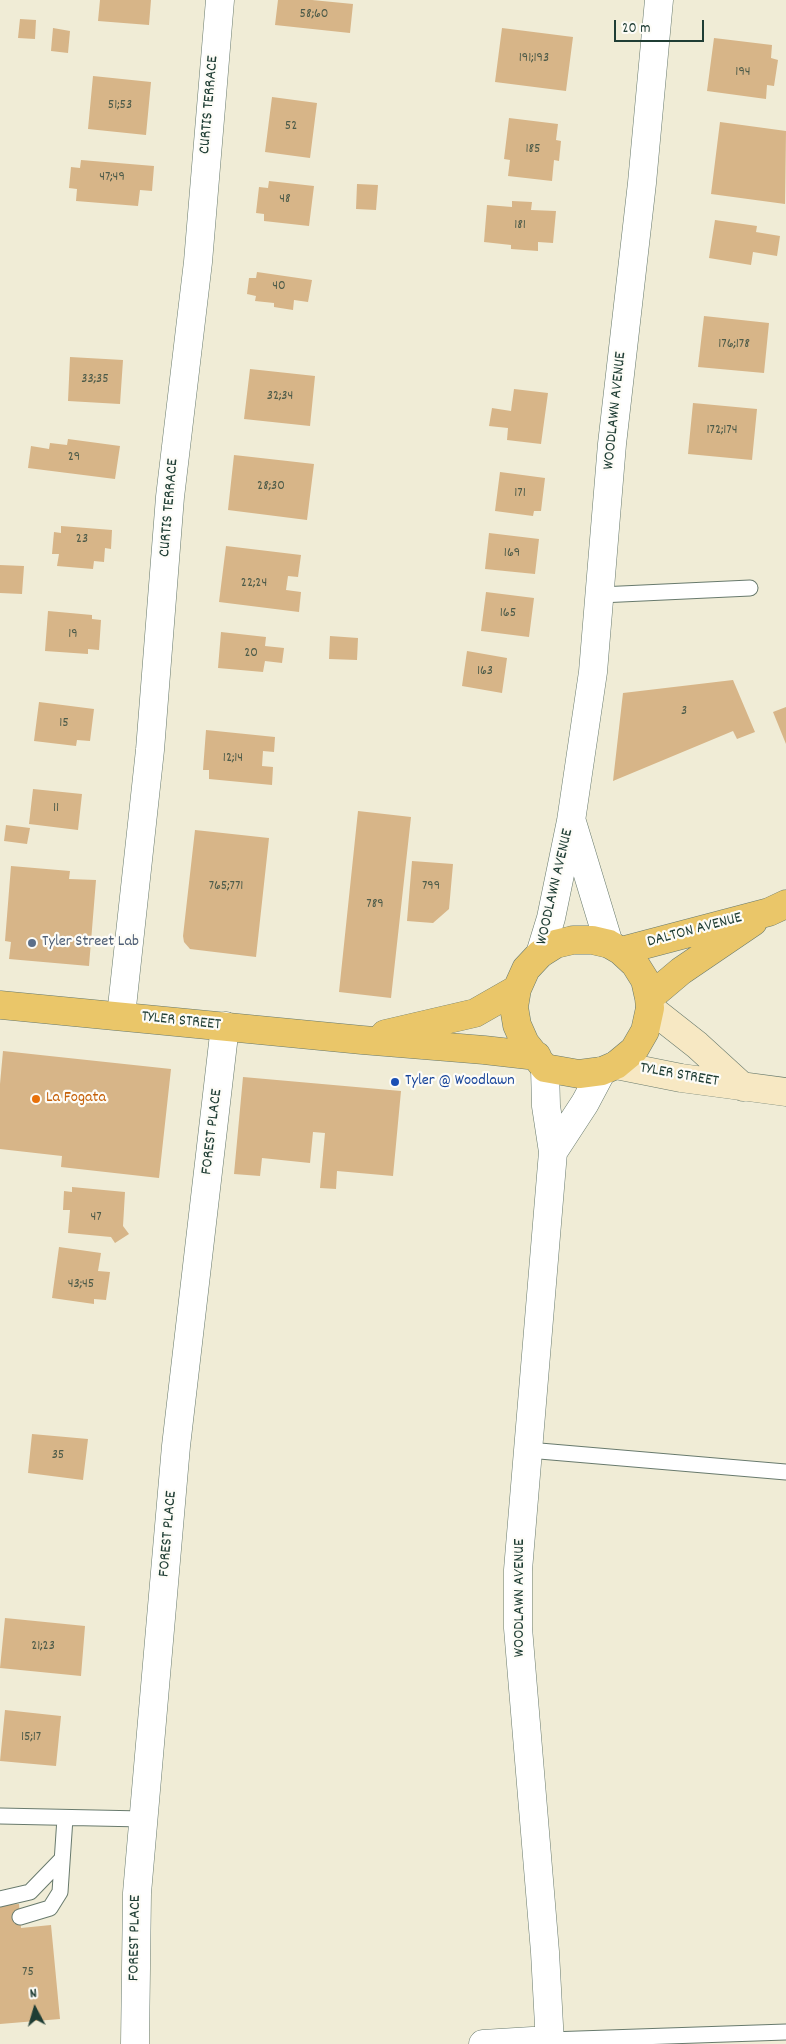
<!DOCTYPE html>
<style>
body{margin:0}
#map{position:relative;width:786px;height:2044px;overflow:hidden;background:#f0ecd6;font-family:Dekko,sans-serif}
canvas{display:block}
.north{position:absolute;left:10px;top:1984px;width:50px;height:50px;-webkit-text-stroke:4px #fdfcf7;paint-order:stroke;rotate:354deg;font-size:14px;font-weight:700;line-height:20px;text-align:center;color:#1f3d34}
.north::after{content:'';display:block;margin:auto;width:18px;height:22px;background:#1f3d34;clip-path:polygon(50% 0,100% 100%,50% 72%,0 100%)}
.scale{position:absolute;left:614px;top:20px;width:90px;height:22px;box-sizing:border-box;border:2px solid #1f3d34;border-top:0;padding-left:6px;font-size:15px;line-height:18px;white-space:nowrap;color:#1f3d34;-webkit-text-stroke:4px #fdfcf7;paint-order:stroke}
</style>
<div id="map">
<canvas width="786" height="2044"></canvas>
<div class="north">N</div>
<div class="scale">20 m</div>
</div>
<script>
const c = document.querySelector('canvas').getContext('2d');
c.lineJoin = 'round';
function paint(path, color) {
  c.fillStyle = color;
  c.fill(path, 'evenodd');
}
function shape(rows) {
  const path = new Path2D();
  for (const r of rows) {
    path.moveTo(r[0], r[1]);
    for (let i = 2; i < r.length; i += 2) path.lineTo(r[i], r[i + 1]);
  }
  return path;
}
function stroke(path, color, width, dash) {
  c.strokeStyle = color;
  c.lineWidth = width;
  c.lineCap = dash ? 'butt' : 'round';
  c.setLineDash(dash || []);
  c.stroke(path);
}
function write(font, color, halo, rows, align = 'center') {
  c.font = font + ' Dekko,sans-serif';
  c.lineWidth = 4.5;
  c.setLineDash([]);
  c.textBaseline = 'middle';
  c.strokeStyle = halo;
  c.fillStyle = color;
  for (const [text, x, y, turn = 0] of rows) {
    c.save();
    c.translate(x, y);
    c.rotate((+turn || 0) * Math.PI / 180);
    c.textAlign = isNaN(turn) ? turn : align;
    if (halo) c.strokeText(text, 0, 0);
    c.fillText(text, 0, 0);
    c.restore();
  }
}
paint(shape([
 [100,0,151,0,149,25,98,21],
 [278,0,312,0,353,4,350,33,275,25],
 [20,19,36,20,35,39,18,38],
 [53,28,70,31,68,53,51,51],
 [502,28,573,37,566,91,495,82],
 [714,38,772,45,771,58,778,60,774,86,767,85,766,99,707,91],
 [93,76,151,82,146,135,88,129],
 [272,97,317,103,310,158,265,152],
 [509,118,558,124,556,140,561,141,559,161,554,160,552,181,508,176,510,160,504,159],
 [720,122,786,131,785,204,711,194],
 [81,160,154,166,152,191,140,190,138,206,76,201,77,189,69,188,71,167,80,168],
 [269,181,314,186,309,226,264,221,264,214,256,213,259,187,268,188],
 [357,184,378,185,376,210,356,209],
 [512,201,532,202,531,210,556,211,553,243,538,242,538,251,511,249,511,245,484,242,487,205,512,207],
 [715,220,757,226,756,232,780,236,777,256,753,252,751,265,709,258],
 [257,272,312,280,308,302,294,300,293,310,274,307,274,303,255,301,256,296,247,294,249,278,256,278],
 [704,316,769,323,764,373,698,367],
 [70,357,123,360,120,404,68,401],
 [250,369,315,376,310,426,244,419],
 [514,389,548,393,541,444,507,440,508,428,489,426,492,408,511,411],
 [693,403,757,409,752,460,688,454],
 [68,439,120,446,115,479,28,468,31,446,49,449,50,443,67,445],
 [234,455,314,464,307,520,228,510],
 [500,472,545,478,541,511,534,511,533,516,495,511],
 [61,526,112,530,111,549,105,548,104,562,94,561,93,569,57,566,59,554,52,554,54,532,61,533],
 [489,533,539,539,535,574,485,569],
 [226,546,301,555,298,577,288,576,286,590,301,592,299,612,219,602],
 [0,565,24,566,22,594,0,593],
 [486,592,534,598,529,637,481,631],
 [48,611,92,615,92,619,101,620,99,650,88,649,88,654,45,651],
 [221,632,266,637,265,646,284,648,282,663,265,661,263,672,218,668],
 [330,636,358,638,357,660,329,659],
 [467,651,507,658,502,693,462,686],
 [733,680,755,732,737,739,733,731,613,781,623,693],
 [39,702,94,709,90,741,77,740,76,746,34,741],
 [786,707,786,744,773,712],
 [206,730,275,737,274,752,263,751,262,766,273,767,272,785,209,779,209,770,203,770],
 [33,789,82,794,78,830,29,824],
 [358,811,411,817,391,998,339,992],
 [6,825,30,828,27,844,4,841],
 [195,830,269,838,256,957,190,949,184,942,183,936],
 [412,861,453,864,449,909,433,923,407,921],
 [11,866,70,871,69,879,96,880,89,966,9,959,11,942,5,941],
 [3,1051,171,1069,159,1178,61,1167,62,1156,0,1149,0,1084],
 [243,1077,401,1091,393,1176,337,1171,336,1189,320,1188,325,1133,313,1132,310,1163,262,1158,260,1176,234,1174],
 [72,1187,125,1192,123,1226,129,1234,115,1243,111,1237,68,1233,70,1210,63,1210,64,1191,72,1192],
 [59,1247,101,1253,98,1271,110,1272,106,1300,94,1299,94,1304,52,1298],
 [32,1434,88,1439,83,1480,28,1473],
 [5,1618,85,1626,81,1676,0,1668],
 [5,1710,61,1716,56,1766,0,1761],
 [19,1904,21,1928,51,1925,60,2019,0,2024,0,1905]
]), '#d7b588');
const lane = shape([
 [600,595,750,588],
 [528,1450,786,1472],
 [0,1816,143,1819],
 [0,1899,30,1892,61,1860],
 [20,1917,50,1908,60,1892,65,1818],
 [549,2040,786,2032]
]);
const street = shape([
 [572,822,609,944],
 [540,954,551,918,571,821,593,672,612,444,642,183,659,0],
 [121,1016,150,750,170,497,198,262,220,0],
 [545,1068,546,1106,553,1152,518,1570,518,1628,545,1952,550,2044],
 [553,1152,585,1103,602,1071],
 [135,2044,137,1893,176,1446,225,1026],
 [483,2044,549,2040]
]);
const secondary = shape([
 [650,1008,697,1045,743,1087],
 [616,1065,681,1078,786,1092]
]);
const primary = shape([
 [573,940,592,940,609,944,621,951,635,964,645,980,649,998,650,1008,645,1031,634,1050,616,1065,602,1071,579,1074,545,1068,525,1043,517,1025,514,1007,517,989,526,969,540,954,556,944,573,940],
 [621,951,769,912,786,904],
 [649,998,681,971,753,922],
 [0,1005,362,1040,484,1050,537,1056],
 [385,1034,475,1013,517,989]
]);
stroke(lane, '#687a6d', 17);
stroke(street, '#687a6d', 29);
stroke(secondary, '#687a6d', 29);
stroke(primary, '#687a6d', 29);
stroke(lane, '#fff', 15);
stroke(street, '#fff', 28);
stroke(secondary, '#f7e8c3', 28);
stroke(primary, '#eac669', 28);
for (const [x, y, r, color] of [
 [32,943,5,"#5c6f8a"],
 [395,1082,5,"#1a4fb4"],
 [36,1099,5,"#e8710a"]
]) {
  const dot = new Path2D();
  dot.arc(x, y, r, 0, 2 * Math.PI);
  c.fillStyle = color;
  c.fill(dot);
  stroke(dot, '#fdfcf7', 2);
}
write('14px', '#4d5b49', null, [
 ["58;60",314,15],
 ["191;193",534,59],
 ["194",743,73],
 ["51;53",120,106],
 ["52",291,127],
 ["185",533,150],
 ["47;49",112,178],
 ["48",285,200],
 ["181",520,226],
 ["40",279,287],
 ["176;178",734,345],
 ["33;35",95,380],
 ["32;34",280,397],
 ["172;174",722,431],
 ["29",74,458],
 ["28;30",271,487],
 ["171",520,494],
 ["23",82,540],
 ["169",512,554],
 ["22;24",254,584],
 ["165",508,614],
 ["19",73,635],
 ["20",251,654],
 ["163",485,672],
 ["3",684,712],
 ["15",64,724],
 ["12;14",233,759],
 ["11",56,809],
 ["765;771",226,887],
 ["799",431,887],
 ["789",375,905],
 ["47",96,1218],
 ["43;45",81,1285],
 ["35",58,1456],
 ["21;23",43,1647],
 ["15;17",31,1738],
 ["75",28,1973]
]);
write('16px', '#1f3d34', '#fdfcf7', [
 ["CURTIS TERRACE",210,105,-85],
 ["WOODLAWN AVENUE",616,411,-84],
 ["CURTIS TERRACE",170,508,-85],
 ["WOODLAWN AVENUE",556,887,-77],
 ["DALTON AVENUE",695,931,-15],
 ["TYLER STREET",181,1022,6],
 ["TYLER STREET",679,1076,10],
 ["FOREST PLACE",213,1132,-83],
 ["FOREST PLACE",169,1534,-85],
 ["WOODLAWN AVENUE",521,1598,-90],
 ["FOREST PLACE",136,1938,-89]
]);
write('16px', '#4e5e75', '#fdfcf7', [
 ["Tyler Street Lab",42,943]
], 'left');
write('16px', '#164399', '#fdfcf7', [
 ["Tyler @ Woodlawn",405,1082]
], 'left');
write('16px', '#c56008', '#fdfcf7', [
 ["La Fogata",46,1099]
], 'left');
</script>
